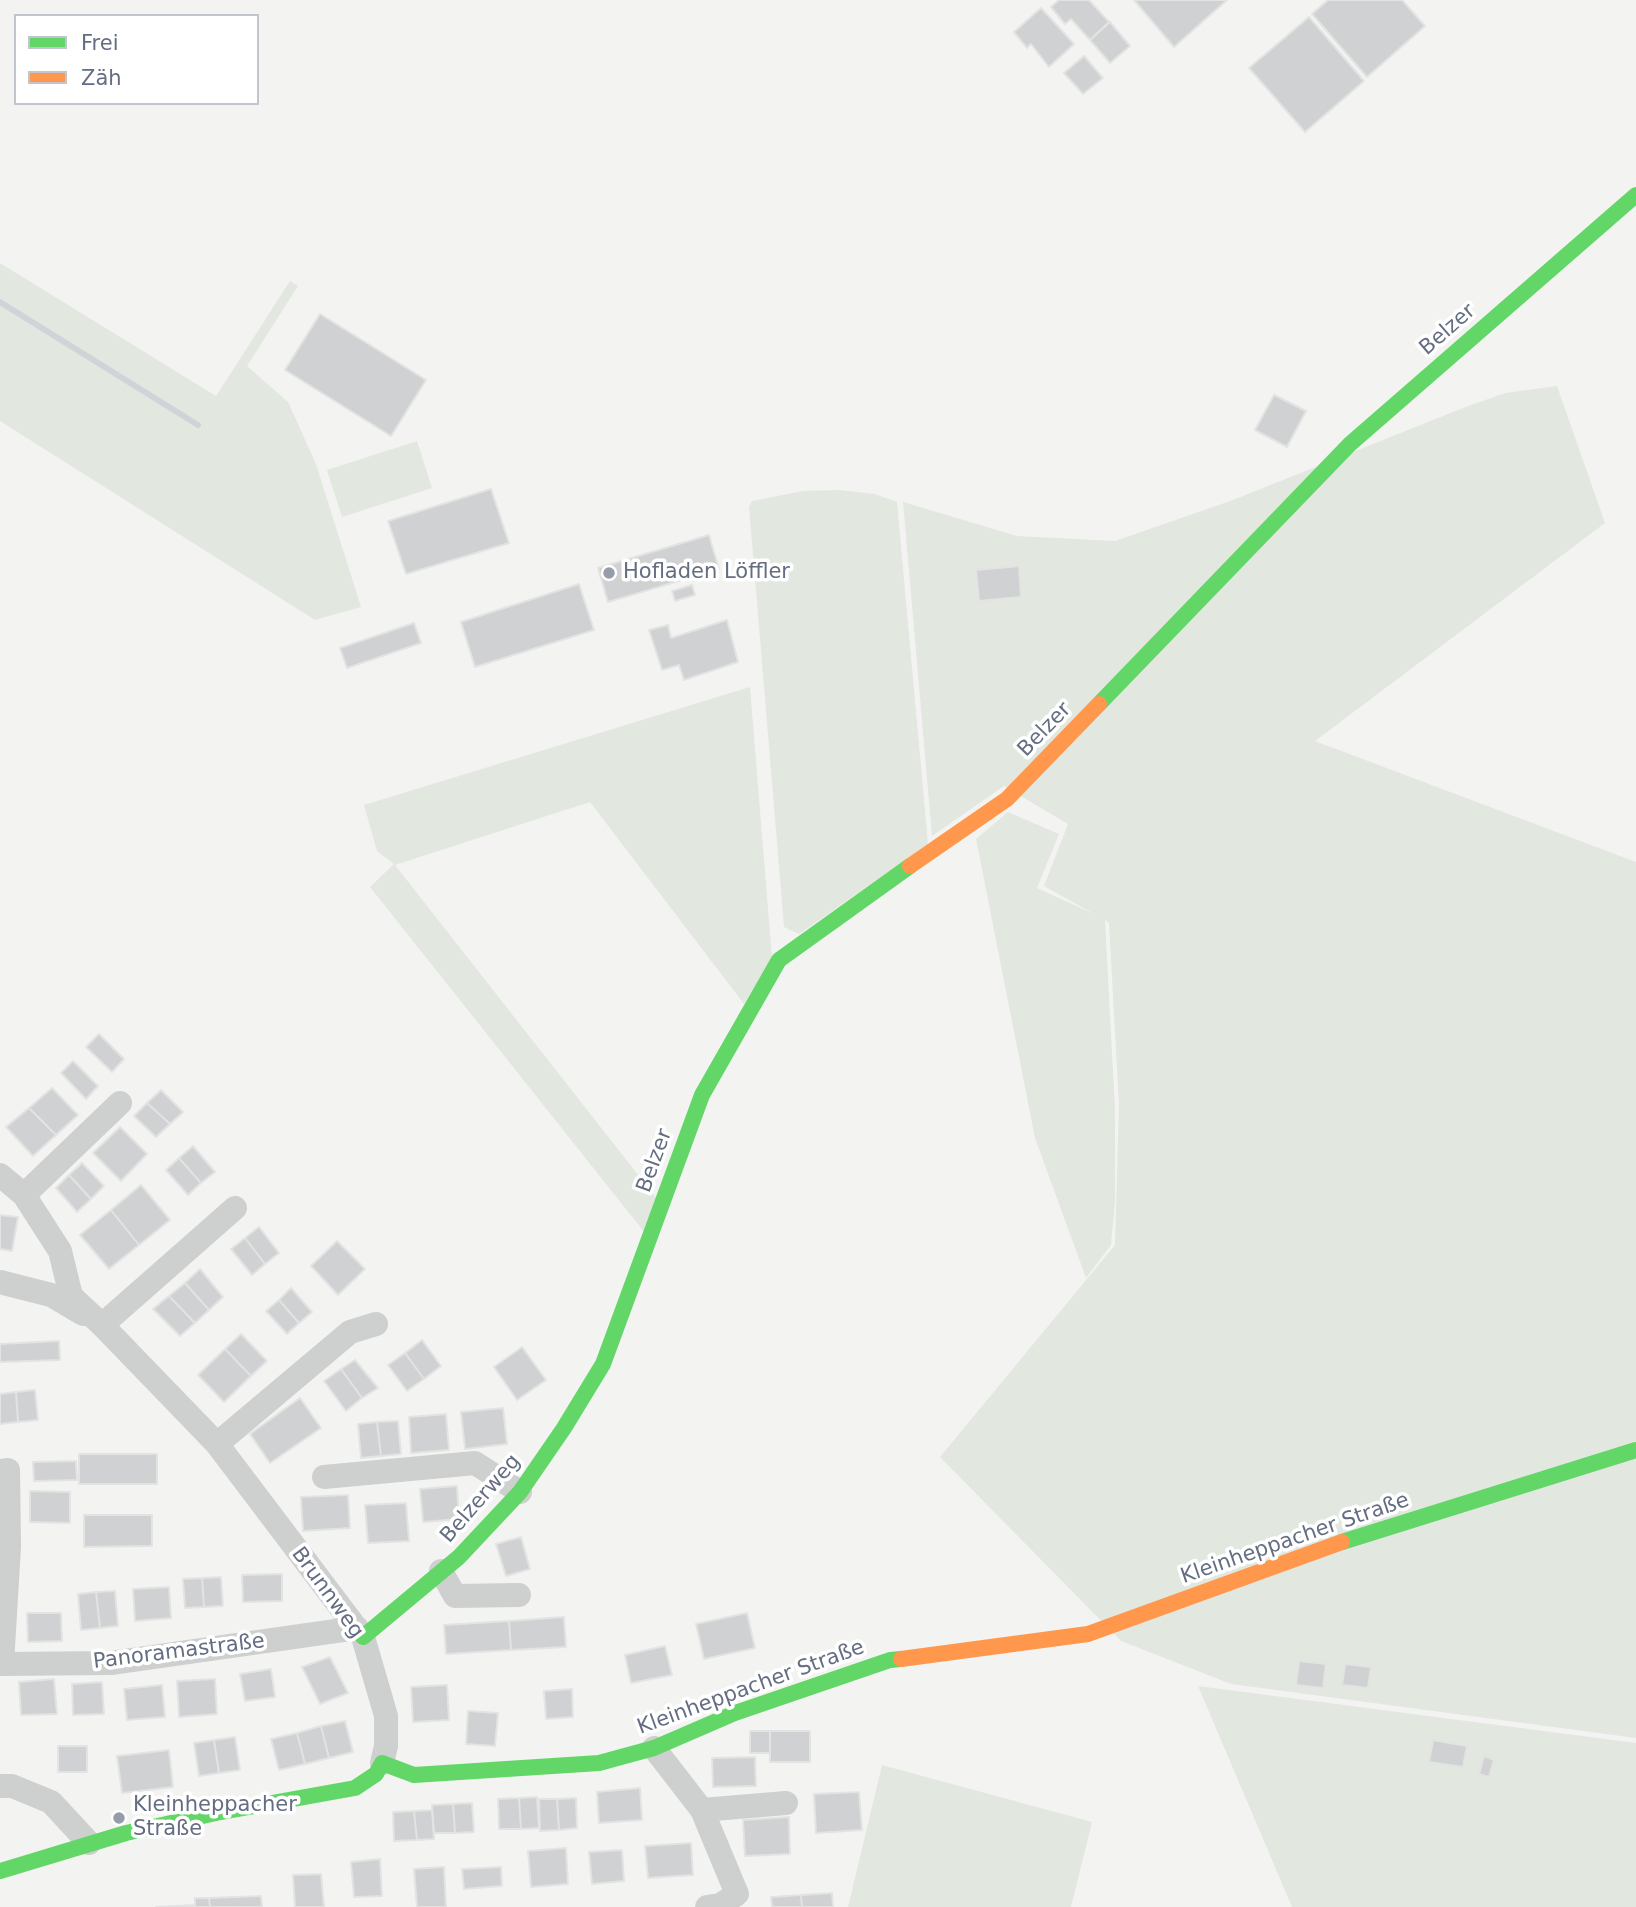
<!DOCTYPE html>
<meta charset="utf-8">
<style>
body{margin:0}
#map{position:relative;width:1636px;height:1907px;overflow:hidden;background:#f3f4f2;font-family:"DejaVu Sans",sans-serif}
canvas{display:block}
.legend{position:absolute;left:14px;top:14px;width:245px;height:91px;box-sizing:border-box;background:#fff;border:2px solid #c1c5cd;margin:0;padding:9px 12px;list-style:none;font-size:21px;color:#646d82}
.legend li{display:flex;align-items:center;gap:14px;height:35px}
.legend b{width:35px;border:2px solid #c1c5cd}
</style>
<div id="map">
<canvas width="1636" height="1907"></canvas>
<ul class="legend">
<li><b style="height:9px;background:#63d668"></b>Frei</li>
<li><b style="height:9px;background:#ff974d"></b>Zäh</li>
</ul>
</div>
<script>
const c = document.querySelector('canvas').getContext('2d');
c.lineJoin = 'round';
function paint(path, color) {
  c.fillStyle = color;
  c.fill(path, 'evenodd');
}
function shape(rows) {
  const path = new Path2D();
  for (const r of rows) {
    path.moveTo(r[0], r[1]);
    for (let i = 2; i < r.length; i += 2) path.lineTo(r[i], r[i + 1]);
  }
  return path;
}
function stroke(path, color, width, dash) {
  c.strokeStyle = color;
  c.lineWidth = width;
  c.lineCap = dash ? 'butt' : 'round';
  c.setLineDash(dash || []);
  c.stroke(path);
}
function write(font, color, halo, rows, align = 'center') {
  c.font = font + ' "DejaVu Sans",sans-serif';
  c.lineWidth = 7;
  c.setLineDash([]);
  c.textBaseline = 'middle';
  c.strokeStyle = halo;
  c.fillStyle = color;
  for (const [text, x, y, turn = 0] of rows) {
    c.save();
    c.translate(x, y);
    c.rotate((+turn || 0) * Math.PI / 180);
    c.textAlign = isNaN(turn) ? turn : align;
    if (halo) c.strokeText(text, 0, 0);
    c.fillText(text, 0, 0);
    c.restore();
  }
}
paint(shape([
 [0,263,216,396,290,281,298,286,247,366,288,402,316,464,361,607,315,620,0,421],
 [1557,386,1605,523,1315,741,1636,862,1636,1738,1231,1684,1121,1641,940,1457,1115,1245,1119,1104,1109,923,1105,920,1115,1110,1115,1200,1111,1245,1086,1278,1035,1138,976,839,1008,812,1059,834,1037,888,1094,914,1044,886,1068,824,1004,786,932,836,903,502,1017,536,1115,541,1233,500,1463,408,1505,393],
 [417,441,432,488,342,517,327,470],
 [839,490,875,494,897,502,928,844,799,934,784,927,749,507,752,501,803,491],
 [750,687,772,958,744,1004,590,802,395,865,657,1199,645,1233,370,887,394,864,377,851,364,805],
 [1198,1686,1636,1743,1636,1907,1292,1907],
 [882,1765,1092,1822,1071,1907,848,1907]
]), '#e2e7e0');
stroke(shape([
 [0,302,198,425]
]), '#d0d4d9', 6);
const building = shape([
 [1059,0,1089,0,1109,22,1090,40,1071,19,1065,24,1051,7,1059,0],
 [1134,0,1227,0,1174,47,1134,0],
 [1328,0,1402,0,1425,26,1367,77,1312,14,1328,0],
 [1041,8,1074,44,1049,67,1031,44,1027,48,1014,32,1041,8],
 [1309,17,1364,81,1305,132,1249,68,1309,17],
 [1110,22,1130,46,1110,63,1090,40,1110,22],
 [1084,56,1103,78,1083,94,1064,73,1084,56],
 [320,314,426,380,391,436,285,370,320,314],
 [1274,395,1306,411,1287,447,1255,430,1274,395],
 [491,489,509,543,406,574,388,521,491,489],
 [709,535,719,569,608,602,598,568,709,535],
 [1019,566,1021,597,979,601,976,570,1019,566],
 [579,584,594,630,475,667,461,622,579,584],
 [692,585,695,595,675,601,672,591,692,585],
 [727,620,738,662,684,680,679,665,662,670,649,630,668,625,671,638,727,620],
 [414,623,421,643,347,668,340,648,414,623],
 [99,1034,124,1059,112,1072,86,1047,99,1034],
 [73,1061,98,1086,86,1099,61,1073,73,1061],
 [52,1088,78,1115,56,1135,29,1108,52,1088],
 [161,1090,183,1112,170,1124,147,1103,161,1090],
 [147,1103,170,1124,156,1137,134,1116,147,1103],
 [29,1108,56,1135,33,1156,6,1127,29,1108],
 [120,1127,147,1154,121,1181,93,1153,120,1127],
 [193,1146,215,1172,201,1183,179,1158,193,1146],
 [179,1158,201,1183,188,1195,166,1170,179,1158],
 [82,1163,104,1186,91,1199,69,1175,82,1163],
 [69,1175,91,1199,77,1212,56,1188,69,1175],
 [141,1185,170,1220,139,1245,111,1210,141,1185],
 [111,1210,139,1245,109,1269,80,1235,111,1210],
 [0,1215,18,1217,12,1251,0,1249,0,1215],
 [259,1227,279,1253,265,1264,245,1238,259,1227],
 [245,1238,265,1264,252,1275,231,1249,245,1238],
 [337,1241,365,1269,338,1295,311,1266,337,1241],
 [200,1269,223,1297,209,1310,185,1283,200,1269],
 [185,1283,209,1310,195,1323,169,1296,185,1283],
 [291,1288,312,1312,299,1323,279,1300,291,1288],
 [169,1296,195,1323,180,1336,153,1309,169,1296],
 [279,1300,299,1323,287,1334,266,1311,279,1300],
 [241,1334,267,1361,251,1376,225,1349,241,1334],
 [422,1340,441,1366,424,1379,405,1353,422,1340],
 [59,1341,60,1360,0,1362,0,1344,59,1341],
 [522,1347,546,1380,517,1400,494,1367,522,1347],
 [225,1349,251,1376,224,1402,198,1375,225,1349],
 [405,1353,424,1379,407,1391,388,1365,405,1353],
 [355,1360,378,1388,362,1398,341,1369,355,1360],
 [341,1369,362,1398,346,1411,324,1381,341,1369],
 [35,1390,38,1420,18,1422,16,1392,35,1390],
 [16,1392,18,1422,0,1424,0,1394,16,1392],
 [300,1398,321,1428,270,1463,250,1434,300,1398],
 [503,1408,507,1444,465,1449,461,1412,503,1408],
 [446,1414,449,1450,411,1453,409,1417,446,1414],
 [398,1421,401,1454,381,1456,377,1422,398,1421],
 [377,1422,381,1456,361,1458,358,1424,377,1422],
 [79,1454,157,1454,157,1484,79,1484,79,1454],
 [76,1461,77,1480,34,1481,33,1462,76,1461],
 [457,1486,459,1519,423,1522,420,1489,457,1486],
 [30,1491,70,1492,70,1523,30,1522,30,1491],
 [348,1495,350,1528,303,1531,301,1497,348,1495],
 [406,1503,409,1541,368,1543,365,1505,406,1503],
 [84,1515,152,1515,152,1546,84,1547,84,1515],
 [521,1537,530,1569,506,1576,496,1544,521,1537],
 [282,1574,282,1601,243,1602,242,1575,282,1574],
 [221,1577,223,1606,204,1607,202,1578,221,1577],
 [202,1578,204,1607,185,1608,183,1579,202,1578],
 [169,1587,171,1618,135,1621,133,1589,169,1587],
 [115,1591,118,1626,100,1628,96,1592,115,1591],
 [96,1592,100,1628,81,1630,78,1594,96,1592],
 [27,1613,61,1613,62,1641,28,1642,27,1613],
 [747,1613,755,1648,704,1659,696,1624,747,1613],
 [564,1617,566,1647,511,1650,509,1621,564,1617],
 [509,1621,511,1650,446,1654,444,1625,509,1621],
 [665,1646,672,1675,631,1683,625,1655,665,1646],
 [330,1657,348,1693,320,1704,302,1667,330,1657],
 [1299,1661,1326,1664,1323,1688,1296,1685,1299,1661],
 [1345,1664,1371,1667,1368,1688,1342,1685,1345,1664],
 [271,1669,275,1697,245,1701,240,1674,271,1669],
 [54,1679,57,1714,21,1715,19,1682,54,1679],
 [215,1679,217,1714,179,1717,177,1681,215,1679],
 [102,1682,104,1714,73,1715,72,1684,102,1682],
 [162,1685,165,1717,127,1720,124,1689,162,1685],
 [447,1685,449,1720,413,1722,411,1687,447,1685],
 [572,1689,573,1717,546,1719,544,1691,572,1689],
 [468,1711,498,1713,495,1746,466,1744,468,1711],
 [345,1721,353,1752,329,1758,321,1726,345,1721],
 [321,1726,329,1758,305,1764,297,1733,321,1726],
 [750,1731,770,1731,770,1753,750,1753,750,1731],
 [770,1731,810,1731,810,1762,770,1762,770,1731],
 [297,1733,305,1764,279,1770,271,1739,297,1733],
 [235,1737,240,1770,219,1773,214,1740,235,1737],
 [214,1740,219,1773,199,1776,194,1743,214,1740],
 [1433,1740,1467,1746,1463,1767,1429,1762,1433,1740],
 [58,1746,87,1746,87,1772,58,1772,58,1746],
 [169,1750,173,1787,122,1793,117,1756,169,1750],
 [1484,1756,1494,1760,1489,1777,1479,1774,1484,1756],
 [755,1757,756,1786,713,1787,712,1758,755,1757],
 [640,1788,642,1820,599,1823,597,1792,640,1788],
 [859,1792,862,1830,816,1833,814,1794,859,1792],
 [537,1797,539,1828,521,1829,519,1798,537,1797],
 [519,1798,521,1829,499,1829,498,1799,519,1798],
 [576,1798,577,1828,559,1830,557,1799,576,1798],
 [539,1799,557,1799,559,1830,540,1831,539,1799],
 [472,1803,474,1832,455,1833,453,1804,472,1803],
 [453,1804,455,1833,434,1833,432,1805,453,1804],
 [432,1810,434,1839,417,1840,414,1811,432,1810],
 [414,1811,417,1840,394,1841,393,1812,414,1811],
 [789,1817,790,1854,745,1856,743,1820,789,1817],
 [691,1843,693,1875,648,1878,645,1846,691,1843],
 [566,1848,568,1884,531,1887,528,1851,566,1848],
 [622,1850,624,1881,592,1884,589,1852,622,1850],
 [380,1859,382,1896,354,1897,351,1862,380,1859],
 [444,1867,446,1907,417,1907,414,1869,444,1867],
 [501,1867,502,1886,464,1889,462,1869,501,1867],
 [321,1874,324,1907,295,1907,293,1875,321,1874],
 [832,1893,833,1907,802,1907,801,1895,832,1893],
 [801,1895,802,1907,772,1907,771,1897,801,1895],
 [261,1896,262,1907,210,1907,209,1898,261,1896],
 [195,1898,209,1898,210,1907,156,1907,195,1905,195,1898]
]);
paint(building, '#d0d1d2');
stroke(building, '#e2e3e2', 2);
stroke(shape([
 [0,1175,24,1195,60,1251,71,1296,102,1325,217,1444,363,1637,386,1716,386,1746,382,1763],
 [24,1195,120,1103],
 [0,1282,51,1295,83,1314],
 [102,1325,235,1208],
 [217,1444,350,1332,376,1324],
 [0,1471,8,1470,9,1547,2,1664],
 [324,1477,475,1463,520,1492],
 [441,1571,455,1596,519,1595],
 [0,1664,111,1663,357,1628],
 [654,1748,702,1810,737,1894,720,1905,707,1907],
 [0,1786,12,1786,51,1802,89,1843],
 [702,1810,786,1803]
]), '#cecfcf', 24);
stroke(shape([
 [1099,704,1350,444,1636,195],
 [1342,1542,1636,1450],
 [363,1637,459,1557,520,1492,564,1428,603,1364,702,1095,779,960,910,866],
 [0,1871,126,1833,216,1813,355,1788,376,1774,382,1763,414,1775,599,1763,654,1748,735,1713,890,1660,901,1659]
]), '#63d668', 16);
stroke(shape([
 [910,866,1007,799,1099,704],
 [901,1659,1088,1634,1342,1542]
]), '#ff974d', 16);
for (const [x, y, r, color] of [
 [609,573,7,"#969ca9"],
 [119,1818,7,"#969ca9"]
]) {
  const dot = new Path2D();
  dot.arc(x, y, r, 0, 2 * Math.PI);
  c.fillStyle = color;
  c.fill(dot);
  stroke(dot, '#fff', 2.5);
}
write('21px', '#646d82', '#fff', [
 ["Belzer",1448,330,-41],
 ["Belzer",1045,730,-46],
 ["Belzer",655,1161,-70],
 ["Belzerweg",481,1499,-49],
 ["Kleinheppacher Straße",1295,1539,-19],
 ["Brunnweg",327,1593,54],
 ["Panoramastraße",179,1652,-7],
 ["Kleinheppacher Straße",751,1688,-20]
]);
write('21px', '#646d82', '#fff', [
 ["Hofladen Löffler",623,573],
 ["Kleinheppacher",133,1806],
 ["Straße",133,1830]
], 'left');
</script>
